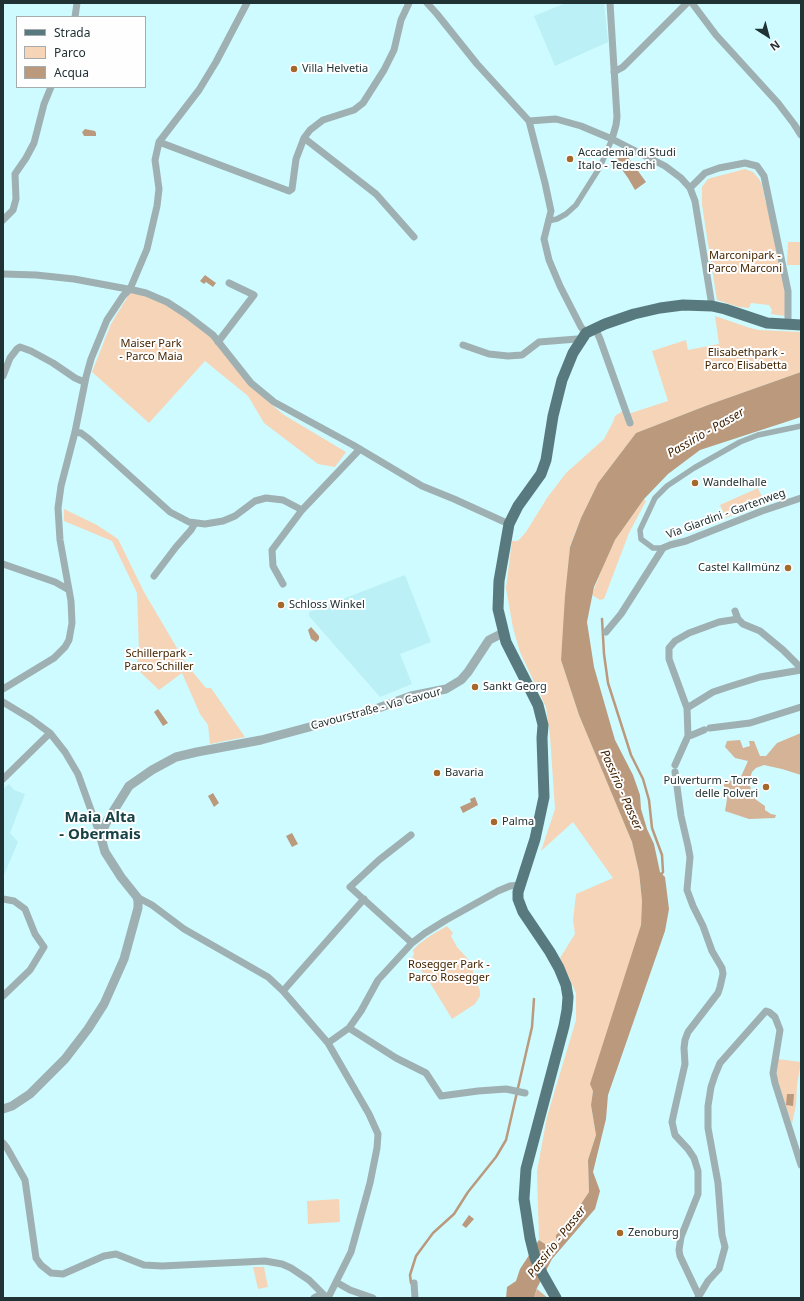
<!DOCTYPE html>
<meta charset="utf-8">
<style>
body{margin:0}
#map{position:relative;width:804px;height:1301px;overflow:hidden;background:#cefbff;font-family:"Noto Sans",sans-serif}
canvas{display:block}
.frame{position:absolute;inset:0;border:4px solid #213234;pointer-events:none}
.legend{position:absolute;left:16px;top:16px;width:130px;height:72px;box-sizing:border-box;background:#fefefe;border:1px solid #a6acad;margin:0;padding:5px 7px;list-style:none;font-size:12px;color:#213234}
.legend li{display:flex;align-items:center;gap:8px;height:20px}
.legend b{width:20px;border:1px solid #a6acad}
.north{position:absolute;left:748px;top:16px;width:40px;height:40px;-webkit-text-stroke:3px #fefefe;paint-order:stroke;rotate:144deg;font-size:11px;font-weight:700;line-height:16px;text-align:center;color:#213234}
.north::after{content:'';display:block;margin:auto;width:14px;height:18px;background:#213234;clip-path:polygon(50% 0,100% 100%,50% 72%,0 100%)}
</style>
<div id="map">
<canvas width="804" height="1301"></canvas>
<div class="frame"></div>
<ul class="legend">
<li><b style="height:5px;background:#587a7e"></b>Strada</li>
<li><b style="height:11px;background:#f6d4b7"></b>Parco</li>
<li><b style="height:11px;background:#ba997d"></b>Acqua</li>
</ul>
<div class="north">N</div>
</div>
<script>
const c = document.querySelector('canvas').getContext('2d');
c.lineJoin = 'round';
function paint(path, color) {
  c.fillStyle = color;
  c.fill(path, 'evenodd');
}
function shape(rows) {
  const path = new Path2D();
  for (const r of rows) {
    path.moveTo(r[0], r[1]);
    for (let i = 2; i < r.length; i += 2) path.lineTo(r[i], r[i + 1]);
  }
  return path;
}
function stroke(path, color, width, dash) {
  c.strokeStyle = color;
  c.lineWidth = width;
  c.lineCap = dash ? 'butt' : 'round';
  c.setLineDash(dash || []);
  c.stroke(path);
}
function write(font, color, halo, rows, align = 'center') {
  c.font = font + ' "Noto Sans",sans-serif';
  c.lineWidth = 4;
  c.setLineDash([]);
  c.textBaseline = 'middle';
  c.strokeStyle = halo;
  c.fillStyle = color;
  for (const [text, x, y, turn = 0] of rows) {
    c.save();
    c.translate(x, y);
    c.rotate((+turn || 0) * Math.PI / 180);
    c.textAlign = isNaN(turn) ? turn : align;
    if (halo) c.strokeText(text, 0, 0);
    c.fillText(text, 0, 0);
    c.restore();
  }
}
paint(shape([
 [566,3,604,3,608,42,555,66,534,16],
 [405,575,431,642,400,654,412,684,380,697,309,616,309,612],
 [9,784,14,790,25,794,10,833,18,842,4,875,3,789]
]), '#baf0f6');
paint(shape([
 [745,169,753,172,759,179,762,185,766,204,768,204,785,290,785,316,771,314,772,310,769,305,751,303,749,308,739,307,717,300,702,205,702,187,708,179,711,178],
 [788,242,801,242,801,265,787,265],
 [131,291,166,303,211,337,249,385,265,399,284,415,346,452,335,467,318,464,264,423,248,396,205,361,149,423,92,372,111,324],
 [715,316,750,328,759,330,801,332,801,372,708,405,636,433,598,483,581,518,570,546,561,660,579,715,632,842,639,872,642,901,641,925,593,1091,591,1105,596,1135,588,1160,589,1192,566,1226,556,1235,556,1243,548,1251,545,1244,539,1240,537,1171,547,1117,576,1020,576,993,560,958,575,934,573,920,576,894,613,878,573,822,541,851,555,809,550,736,546,707,520,652,513,628,506,588,512,541,518,541,526,532,547,498,566,473,604,439,613,422,615,416,626,409,628,414,668,401,652,351,686,340,688,350,719,344],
 [758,488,762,497,750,502,752,506,726,518,720,505],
 [644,499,646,501,629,533,604,599,600,600,592,595,603,566,615,540],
 [64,509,97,525,118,539,144,592,187,665,206,688,211,688,245,737,210,744,208,725,200,714,182,673,159,690,136,668,139,651,137,593,112,541,64,521],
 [447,926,453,933,451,936,457,947,468,959,472,968,480,991,480,996,475,1004,452,1019,432,986,412,957,414,955,413,950,419,944,430,936],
 [777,1059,801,1062,797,1085,796,1105,792,1124,778,1083,776,1072],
 [339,1199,340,1222,308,1224,307,1201],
 [253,1267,264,1267,268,1287,258,1289]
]), '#f6d4b7');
paint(shape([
 [801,733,801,775,782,769,764,765,756,768,752,772,749,782,752,793,755,799,765,806,765,810,771,814,776,815,775,818,749,819,725,811,727,799,724,785,725,779,738,783,748,761,735,758,725,747,727,741,740,740,743,748,750,746,749,741,754,741,760,756,766,756,777,743],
 [537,1289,548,1298,534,1298]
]), '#d4b396');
paint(shape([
 [85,129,95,131,96,133,96,136,84,136,82,132],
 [625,153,646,182,635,190,628,178,615,160],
 [205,275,216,283,213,287,206,282,204,284,200,281],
 [801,372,801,417,700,450,668,474,644,499,615,540,594,587,587,622,594,667,615,740,633,775,640,795,641,809,647,829,654,844,660,872,665,877,669,909,665,931,608,1095,606,1119,593,1172,600,1191,595,1209,552,1259,537,1288,534,1298,506,1298,507,1287,516,1281,520,1269,539,1240,545,1244,548,1250,556,1243,556,1235,566,1226,589,1192,588,1160,596,1135,591,1105,593,1091,590,1084,641,925,642,901,639,872,632,842,579,715,561,660,565,596,570,547,581,518,598,483,636,433,708,405],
 [311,627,319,636,319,639,316,642,311,639,308,630],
 [158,709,168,723,163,726,154,712],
 [213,793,219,803,214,807,208,796],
 [475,797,478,805,463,813,460,807,471,802,470,799],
 [292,833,298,844,292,847,286,836],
 [787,1094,794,1094,793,1106,786,1105],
 [469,1215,474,1219,466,1228,462,1225]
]), '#ba997d');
stroke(shape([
 [602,619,604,654,608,683,631,755,643,779,649,800,652,828,662,855,663,872,660,876],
 [411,1283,410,1275,416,1256,433,1233,454,1214,468,1192,496,1157,506,1140,532,1027,534,999]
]), '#ba997d', 2.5);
stroke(shape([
 [548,221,557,219,566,214,576,205,600,167,612,139],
 [663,548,653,548,641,539,640,530,655,498,667,486,694,468,740,442,758,435,801,426]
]), '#9eb0b2', 5.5);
stroke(shape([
 [409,3,401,20,394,50,384,70,363,103,354,110,323,120,310,130,304,138,376,194,414,237],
 [427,3,437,14,477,64,529,121,545,183,551,211,544,239,549,260,560,286,581,327,586,333],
 [610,3,617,117,616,125,612,139],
 [692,3,716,35,778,103,794,124,801,135],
 [75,17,77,3],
 [614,72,623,67,687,3],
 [529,121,556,119,581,126,612,139,665,166,681,178,690,188,695,201,712,306],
 [159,142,289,191,292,189,296,159,304,138],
 [690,188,705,173,719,168,745,163,757,166,764,176,788,291,788,325],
 [3,220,13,210,16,199,15,174,26,158,34,143,44,104,51,87],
 [3,274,36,275,74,279,133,290,146,293,167,302,187,315,213,335,251,383,274,402,353,445,422,486,454,499,509,524],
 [595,328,600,339,630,423],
 [218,342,254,295,229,283],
 [463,345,489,354,508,356,522,355,539,342,577,339,581,341],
 [3,376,10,358,17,349,20,347,31,351,53,363,75,378,84,382],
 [75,432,81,433,89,439,170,512,189,522,205,524,223,521,235,516,255,501,266,498,283,500,302,510],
 [3,564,55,582,69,590],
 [154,576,176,547,191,530,195,523],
 [283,584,273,566,272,550,302,510,360,449],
 [735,611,738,619,743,624,760,631,783,650,801,668],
 [606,632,621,614,663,548,670,545,686,541,762,511,801,498],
 [3,689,54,658,65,647,69,640,72,623,71,601,60,540,58,508,61,486,75,432,86,377,91,359,107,320,123,296,130,289,147,249,157,206,159,189,155,160,159,142,199,90,216,62,247,3],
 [3,702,31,719,50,733,65,752,78,774,101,838],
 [687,708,713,692,728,687,760,677,801,670],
 [710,728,750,723,801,707],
 [688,736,692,735,704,730],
 [675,765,688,736,687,708,669,659,669,648,675,641,689,633,719,622,738,619],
 [675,772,681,816,688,846,690,857,687,890,693,906,703,926,712,951,722,968,723,974,720,987,718,993,688,1032,685,1040,684,1048,685,1064,675,1108,672,1122,675,1135,688,1149,694,1158,698,1171,698,1194,681,1237,679,1250,680,1256,699,1296,698,1298],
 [3,779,50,733],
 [411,835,379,860,350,887,412,943],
 [137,897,152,905,184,929,268,977,283,991,328,1043,369,1114,378,1134,377,1148,370,1183,351,1252,328,1298],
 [3,899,14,901,25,909,35,934,44,947,30,970,3,996],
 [283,991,364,899],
 [349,1028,396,1058,426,1073,441,1096,478,1091,506,1089,525,1093],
 [328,1043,349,1028,361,1011,378,980,412,943,425,933,446,920,498,891,510,886,520,885],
 [3,1143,7,1148,25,1180,36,1258,41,1265,51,1273,63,1274,104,1256,116,1254,144,1265,162,1266,265,1261,282,1264,291,1268,309,1280,327,1298],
 [336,1282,350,1290,373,1298],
 [414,1283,415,1298],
 [699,1296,708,1281,719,1269,725,1247,722,1235,718,1183,708,1128,708,1106,711,1087,715,1075,720,1063,766,1011,769,1012,775,1017,780,1030,773,1073,775,1083,801,1165],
 [314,1298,318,1296,326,1298]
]), '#9eb0b2', 7);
stroke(shape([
 [3,1109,12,1106,30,1094,65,1059,88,1029,104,1004,124,959,138,908,138,901,137,897,121,877,105,852,101,838,103,830,106,823,129,786,152,770,176,757,197,752,261,740,373,710,411,696,446,689,461,680,468,672,489,640,503,633]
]), '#9eb0b2', 9);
stroke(shape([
 [556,1298,543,1275,535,1258,530,1238,524,1199,526,1169,564,1026,567,1010,568,997,566,985,559,968,550,952,523,912,518,899,518,892,535,839,544,797,542,738,543,725,538,705,506,642,498,609,499,581,509,524,518,506,541,474,546,460,553,416,562,380,573,353,586,333,605,324,634,314,660,308,683,305,712,306,725,309,767,323,801,325]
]), '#587a7e', 11);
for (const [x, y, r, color] of [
 [294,69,4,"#a4682b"],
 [570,159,4,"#a4682b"],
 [695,483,4,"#a4682b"],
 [788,568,4,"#a4682b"],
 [281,605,4,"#a4682b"],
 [475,687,4,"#a4682b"],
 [437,773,4,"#a4682b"],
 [766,787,4,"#a4682b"],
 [494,822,4,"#a4682b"],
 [620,1233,4,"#a4682b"]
]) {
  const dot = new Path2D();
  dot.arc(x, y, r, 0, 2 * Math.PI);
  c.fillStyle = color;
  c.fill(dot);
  stroke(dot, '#fefefe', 1.5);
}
write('11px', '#213234', '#fefefe', [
 ["Villa Helvetia",302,69],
 ["Accademia di Studi",578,153],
 ["Italo - Tedeschi",578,166],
 ["Wandelhalle",703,483],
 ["Castel Kallmünz",780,568,"right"],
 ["Schloss Winkel",289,605],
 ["Sankt Georg",483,687],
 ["Bavaria",445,773],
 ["Pulverturm - Torre",758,781,"right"],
 ["delle Polveri",758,794,"right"],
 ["Palma",502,822],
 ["Zenoburg",628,1233]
], 'left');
write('11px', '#452501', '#fefefe', [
 ["Marconipark -",745,256],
 ["Parco Marconi",745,269],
 ["Maiser Park",151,344],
 ["- Parco Maia",151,357],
 ["Elisabethpark -",746,353],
 ["Parco Elisabetta",746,366],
 ["Schillerpark -",159,654],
 ["Parco Schiller",159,667],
 ["Rosegger Park -",449,965],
 ["Parco Rosegger",449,978]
]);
write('11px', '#213234', '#fefefe', [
 ["Via Giardini - Gartenweg",726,514,-20],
 ["Cavourstraße - Via Cavour",376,709,-15]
]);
write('italic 12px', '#412100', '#fefefe', [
 ["Passirio - Passer",706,433,-30],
 ["Passirio - Passer",621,790,66],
 ["Passirio - Passer",557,1242,-52]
]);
write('bold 15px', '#174145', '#fefefe', [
 ["Maia Alta",100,818],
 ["- Obermais",100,835]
]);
</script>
